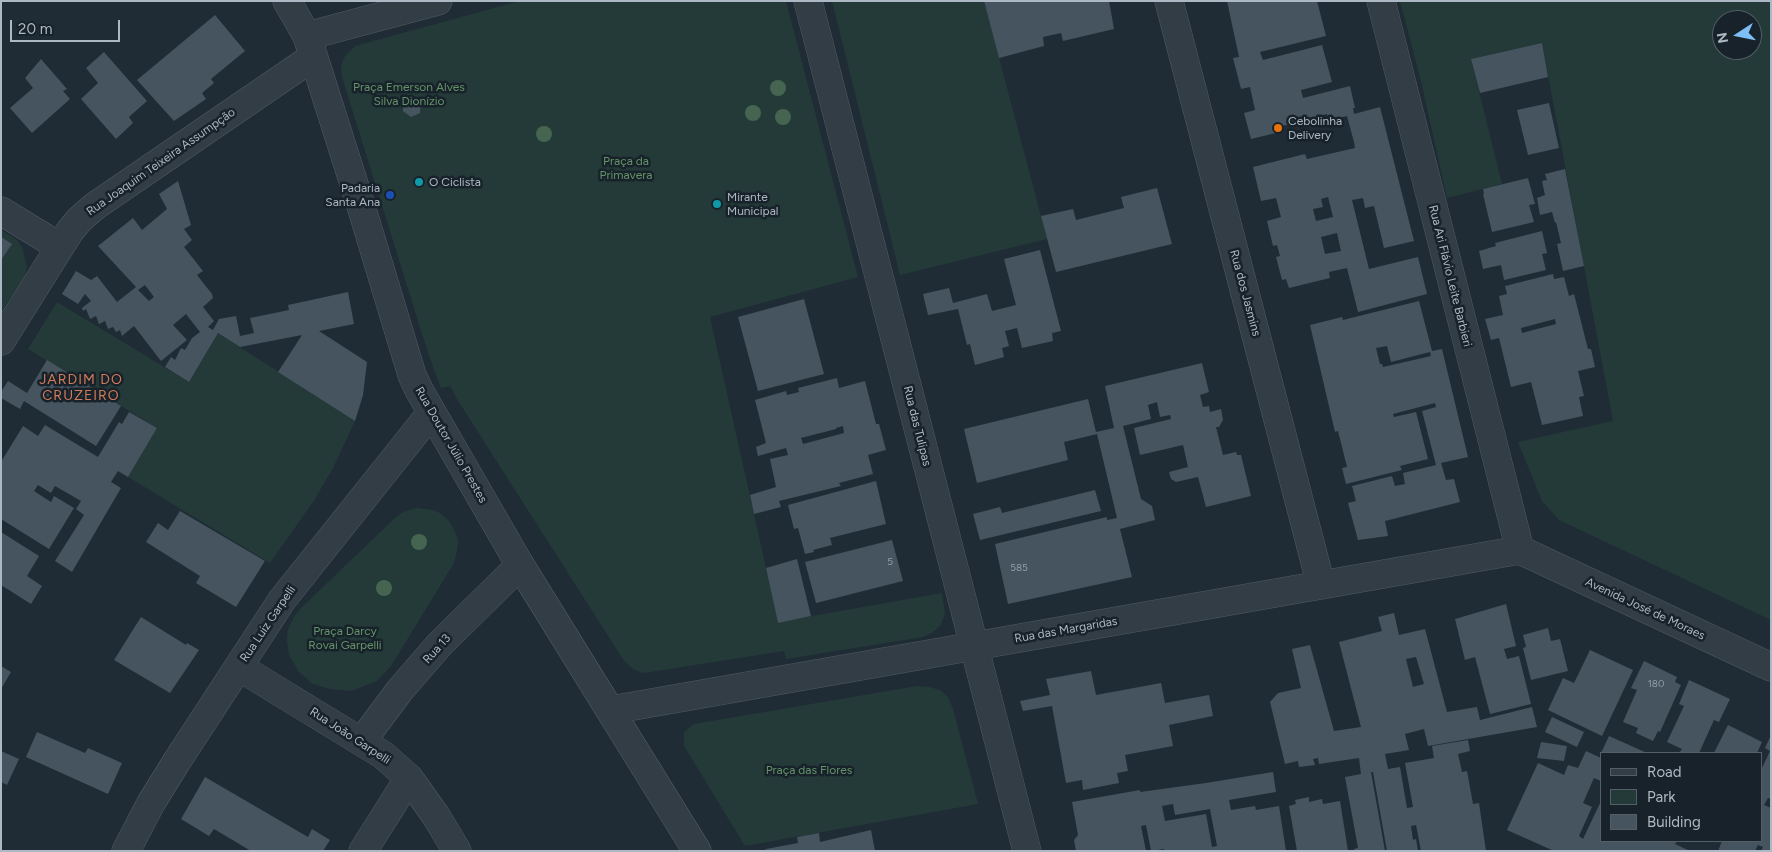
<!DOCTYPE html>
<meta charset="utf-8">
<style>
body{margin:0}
#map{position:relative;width:1772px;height:852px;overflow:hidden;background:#1f2c35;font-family:Figtree,sans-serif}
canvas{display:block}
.frame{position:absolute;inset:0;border:2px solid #acb8c3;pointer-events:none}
.legend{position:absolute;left:1600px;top:752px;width:162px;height:90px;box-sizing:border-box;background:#18222a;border:1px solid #535e67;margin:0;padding:6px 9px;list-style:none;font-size:15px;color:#acb8c3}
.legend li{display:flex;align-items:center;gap:10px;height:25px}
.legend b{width:25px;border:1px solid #535e67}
.north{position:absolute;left:1712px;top:10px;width:50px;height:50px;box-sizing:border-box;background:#18222a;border:1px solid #535e67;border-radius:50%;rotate:259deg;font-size:14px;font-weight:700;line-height:20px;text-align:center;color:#acb8c3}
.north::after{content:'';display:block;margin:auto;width:18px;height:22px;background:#7dbef7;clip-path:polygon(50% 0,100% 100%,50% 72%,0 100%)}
.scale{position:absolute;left:10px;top:20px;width:110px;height:22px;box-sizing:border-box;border:2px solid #acb8c3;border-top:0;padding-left:6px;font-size:15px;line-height:18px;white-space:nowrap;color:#acb8c3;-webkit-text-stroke:4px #18222a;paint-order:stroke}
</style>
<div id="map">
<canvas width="1772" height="852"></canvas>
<div class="frame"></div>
<ul class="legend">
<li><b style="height:6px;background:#323d46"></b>Road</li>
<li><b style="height:14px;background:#243a38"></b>Park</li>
<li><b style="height:14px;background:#45545f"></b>Building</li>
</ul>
<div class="north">N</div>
<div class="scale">20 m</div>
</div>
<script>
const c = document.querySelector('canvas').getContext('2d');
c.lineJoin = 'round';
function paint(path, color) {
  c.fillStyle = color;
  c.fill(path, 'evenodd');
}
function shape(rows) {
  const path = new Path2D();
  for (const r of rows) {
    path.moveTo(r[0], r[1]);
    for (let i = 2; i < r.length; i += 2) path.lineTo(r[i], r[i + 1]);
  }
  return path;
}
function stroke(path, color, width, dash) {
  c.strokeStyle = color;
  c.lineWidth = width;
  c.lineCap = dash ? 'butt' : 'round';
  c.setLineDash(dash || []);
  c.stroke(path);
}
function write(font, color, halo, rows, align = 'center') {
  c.font = font + ' Figtree,sans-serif';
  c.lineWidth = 5;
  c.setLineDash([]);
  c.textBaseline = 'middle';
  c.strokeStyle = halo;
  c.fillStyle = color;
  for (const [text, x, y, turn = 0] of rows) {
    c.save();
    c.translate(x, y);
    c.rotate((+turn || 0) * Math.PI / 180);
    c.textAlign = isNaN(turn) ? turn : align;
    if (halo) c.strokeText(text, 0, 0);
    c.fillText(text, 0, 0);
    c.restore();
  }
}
paint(shape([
 [520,1,786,1,858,277,710,317,778,622,942,593,945,614,940,626,932,633,923,637,786,659,784,651,650,672,642,673,633,669,624,661,457,399,450,386,441,388,428,353,342,77,341,66,345,56,355,46],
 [832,1,984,1,1047,239,900,275],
 [1400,1,1771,1,1771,620,1559,520,1542,501,1518,442,1613,421,1542,43,1471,59,1502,184,1447,198,1421,81],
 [1722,20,1752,20,1752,50,1722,50],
 [1,230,16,239,22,247,27,267,25,275,1,312],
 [57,302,189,382,218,333,355,421,333,468,313,502,270,563,128,477,157,428,28,349],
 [417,508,433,510,440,513,450,522,456,534,458,541,457,551,454,563,391,666,377,681,352,691,330,689,313,684,299,672,290,657,288,649,287,640,288,629,295,615,302,607,395,518,403,512],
 [917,686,929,687,940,690,948,697,953,709,978,804,745,846,684,746,684,732,694,724]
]), '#243a38');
paint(shape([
 [984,1,1109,1,1114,29,1063,41,1061,33,1043,37,1044,46,999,58],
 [1227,1,1317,1,1326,36,1260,52,1263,60,1322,45,1332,82,1301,90,1303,98,1350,86,1355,108,1353,108,1354,114,1380,107,1414,241,1384,248,1374,206,1365,208,1363,198,1352,200,1369,269,1418,257,1427,294,1358,312,1347,268,1329,272,1330,278,1289,288,1286,279,1282,280,1276,257,1280,256,1277,245,1273,246,1267,221,1281,217,1276,198,1261,201,1253,167,1305,154,1307,159,1355,148,1354,142,1347,116,1329,120,1327,114,1279,127,1280,132,1251,139,1244,113,1255,110,1250,87,1241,89,1233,58,1239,57],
 [1328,197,1333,217,1316,221,1313,209,1323,207,1321,199],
 [1337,233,1341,251,1325,254,1321,237],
 [215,15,245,51,211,79,214,83,202,93,206,99,174,121,137,80],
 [1542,43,1548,77,1480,93,1471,59],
 [104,52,147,101,129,117,133,123,116,139,81,99,98,83,86,68],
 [41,59,67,89,63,91,70,99,32,133,10,108,33,88,25,78],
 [412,97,421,103,420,113,411,117,403,111,403,101],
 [1549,103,1559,148,1528,155,1517,110],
 [1565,169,1584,266,1563,271,1557,244,1561,243,1556,222,1555,223,1552,212,1540,215,1537,198,1545,195,1542,181,1547,180,1545,174],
 [1528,178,1535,204,1529,205,1534,222,1492,232,1483,194,1484,194,1483,189],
 [178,181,191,225,184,229,192,240,184,247,203,271,197,275,212,294,213,298,203,307,214,321,208,327,213,330,219,319,236,316,240,336,254,333,250,318,289,310,288,305,348,292,354,324,319,331,367,362,363,395,355,421,278,372,302,335,240,347,218,333,189,382,165,367,171,357,175,360,181,348,185,350,192,338,200,332,186,314,173,325,187,340,161,361,134,326,122,336,120,330,116,332,113,327,108,329,105,321,99,324,96,316,90,319,86,309,83,311,82,308,91,301,85,294,78,304,62,294,76,271,91,280,97,276,117,302,136,287,98,246,133,218,142,230,167,209,159,194],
 [145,285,154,297,149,301,138,290],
 [1157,188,1172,244,1056,272,1041,216,1073,209,1076,220,1124,208,1121,197],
 [1542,231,1547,253,1542,254,1546,270,1504,280,1501,265,1483,269,1479,251,1496,246,1495,243],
 [1,237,12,244,1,260],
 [1040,250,1061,331,1052,333,1053,341,1022,348,1017,328,1005,331,1009,346,1002,348,1004,357,975,365,970,344,967,345,958,309,928,315,923,294,949,288,953,303,987,294,992,311,1016,305,1004,259],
 [1553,274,1554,279,1564,277,1569,296,1574,294,1588,349,1591,349,1595,367,1578,371,1584,396,1579,397,1583,416,1542,425,1531,382,1511,387,1499,338,1491,340,1485,319,1503,315,1499,296,1507,294,1505,286],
 [1555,319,1556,324,1522,333,1521,328],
 [804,299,824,374,758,391,738,317],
 [1419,301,1432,351,1442,349,1468,457,1441,463,1446,480,1454,479,1460,502,1385,521,1388,536,1358,540,1348,503,1356,501,1352,486,1392,476,1395,486,1405,484,1403,473,1436,465,1422,411,1436,407,1435,403,1393,414,1394,417,1416,412,1428,459,1400,466,1402,470,1346,484,1342,468,1347,467,1338,431,1335,432,1310,325,1342,317,1343,320],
 [1387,346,1391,362,1430,352,1431,356,1383,367,1382,364,1380,364,1376,348],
 [47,360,121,406,96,446,24,401,20,409,1,398,1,392,8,381,27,393],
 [1202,363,1209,392,1200,395,1203,407,1209,406,1210,412,1221,409,1223,420,1219,427,1216,427,1223,455,1236,452,1237,455,1241,455,1251,496,1206,507,1198,477,1176,482,1171,479,1169,472,1188,467,1183,445,1140,455,1134,428,1171,419,1170,415,1160,417,1157,402,1148,405,1151,419,1123,426,1141,499,1152,506,1155,520,1120,529,1132,577,1008,604,995,544,1107,517,1107,520,1117,518,1097,434,1064,442,1068,460,977,483,964,429,1088,399,1096,432,1114,428,1105,386],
 [837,378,839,388,865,381,876,424,879,424,886,450,868,455,873,474,839,483,841,486,779,501,781,507,754,514,750,495,776,487,770,459,788,455,786,448,758,456,756,447,766,443,755,400,786,391,787,395,799,392,798,388],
 [843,426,844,433,803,444,801,438,836,429,836,428],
 [129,412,157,428,128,477,118,471,111,482,121,488,72,572,55,561,84,515,76,509,81,501,55,486,51,493,38,485,34,491,51,502,54,496,74,508,49,549,1,519,1,462,23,426,38,436,45,425,98,457,119,422,122,424],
 [876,481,886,524,830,538,832,545,813,550,814,552,805,554,798,528,794,529,788,505],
 [1095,490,1101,511,980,540,973,514,1000,507,1002,513],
 [180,511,265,561,236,607,196,583,200,576,146,542,158,523,168,530],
 [1,532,39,556,27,576,42,586,31,604,1,585],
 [892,540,903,581,816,603,805,562],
 [797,559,811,616,778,623,766,568],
 [1506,604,1516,646,1504,649,1507,659,1519,656,1531,704,1490,714,1475,657,1465,660,1455,619],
 [1394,613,1399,635,1425,629,1447,712,1477,707,1480,720,1532,707,1537,727,1428,746,1424,729,1405,734,1409,750,1385,754,1388,769,1400,767,1407,808,1413,807,1405,763,1434,758,1432,746,1468,740,1470,751,1458,754,1462,772,1467,771,1473,804,1479,803,1486,851,1421,851,1416,825,1411,826,1413,840,1416,839,1418,851,1387,851,1373,772,1371,772,1385,851,1354,851,1354,849,1358,848,1345,777,1361,774,1359,758,1319,764,1318,758,1313,759,1315,765,1299,767,1298,761,1285,764,1270,702,1278,693,1301,688,1292,649,1310,645,1334,731,1361,727,1339,642,1382,631,1378,617],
 [1416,657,1424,684,1413,687,1406,659],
 [141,617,186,645,187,643,199,650,170,693,114,660],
 [1548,628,1551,641,1560,639,1568,671,1531,680,1523,648,1526,647,1523,635],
 [1590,650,1633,670,1602,736,1548,710,1563,678,1574,683],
 [1644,661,1677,677,1675,682,1681,685,1660,732,1658,731,1653,741,1636,733,1638,728,1623,722,1637,690,1631,688],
 [1,666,11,672,1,689],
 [1091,671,1096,695,1161,683,1165,703,1209,695,1213,716,1169,725,1173,746,1125,755,1128,771,1117,773,1119,783,1083,790,1082,780,1066,783,1052,706,1023,711,1020,701,1050,695,1046,679],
 [1689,680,1730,699,1719,722,1714,720,1699,753,1679,753,1682,749,1667,742,1684,706,1679,704],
 [1552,717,1584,732,1577,747,1545,732],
 [1728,725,1762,742,1757,753,1714,753],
 [37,732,85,753,88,748,122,763,108,794,26,757],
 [1771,735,1771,799,1768,798,1764,805,1771,808,1771,851,1761,851,1763,847,1758,845,1755,851,1718,851,1722,841,1761,841,1761,770,1770,751,1765,748],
 [1609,736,1647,753,1601,753],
 [1541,742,1567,746,1564,761,1537,758],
 [1,751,19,759,7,785,1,782],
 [1586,751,1601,758,1601,781,1594,778,1583,803,1592,807,1579,836,1583,839,1601,801,1601,841,1677,841,1675,844,1690,851,1554,851,1507,830,1538,763,1564,775,1568,765,1578,768],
 [1273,772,1276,792,1229,800,1231,810,1255,806,1256,810,1279,806,1286,851,1164,851,1164,849,1151,851,1146,825,1141,826,1146,851,1076,851,1074,840,1078,835,1072,802,1140,790,1140,792,1206,783],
 [1173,804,1175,815,1210,809,1217,846,1212,847,1206,814,1165,821,1162,806],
 [205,777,308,837,312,829,330,840,323,851,251,851,214,829,209,836,181,819],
 [1309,797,1309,802,1322,799,1323,804,1340,801,1348,851,1297,851,1289,806,1296,804,1295,800],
 [871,830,875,851,764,851,766,849,798,843,797,837,819,833,820,842]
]), '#45545f');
const minor = shape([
 [808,1,1027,851],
 [1169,1,1321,585],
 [1381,1,1520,550],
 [307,36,438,1],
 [1,211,60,247],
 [1,341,70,231,79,220,95,206,313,57],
 [1520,550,1771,667],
 [239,667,383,755,409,778,436,816,457,851],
 [611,710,1520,550],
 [362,741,400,690,439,645,520,565],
 [126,851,151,803,177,761,282,600,431,413],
 [363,851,409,778]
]);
const tertiary = shape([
 [287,1,307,36,361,206,412,375,419,390,520,565,697,851]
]);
stroke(minor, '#505b64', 29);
stroke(tertiary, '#505b64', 29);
stroke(minor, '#323d46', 28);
stroke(tertiary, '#323d46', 28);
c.fillStyle = '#456551';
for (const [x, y] of [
 [778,88],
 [753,113],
 [783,117],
 [544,134],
 [419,542],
 [384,588]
]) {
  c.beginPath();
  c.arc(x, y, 8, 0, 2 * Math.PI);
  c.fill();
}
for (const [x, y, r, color] of [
 [1278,128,5,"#e8710a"],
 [419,182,5,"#0f9aa8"],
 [390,195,5,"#1a4fb4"],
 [717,204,5,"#0f9aa8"]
]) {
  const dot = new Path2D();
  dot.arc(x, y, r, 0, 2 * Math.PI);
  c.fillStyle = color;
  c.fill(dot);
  stroke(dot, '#18222a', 2);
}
write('10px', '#929faa', null, [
 ["5",890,562],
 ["585",1019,568],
 ["180",1656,684]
]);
write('12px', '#649368', '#18222a', [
 ["Praça Emerson Alves",409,87],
 ["Silva Dionízio",409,101],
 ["Praça da",626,161],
 ["Primavera",626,175],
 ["Praça Darcy",345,631],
 ["Rovai Garpelli",345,645],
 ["Praça das Flores",809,770]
]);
write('12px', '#acb8c3', '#18222a', [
 ["Cebolinha",1288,121],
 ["Delivery",1288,135],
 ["O Ciclista",429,182],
 ["Padaria",380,188,"right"],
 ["Santa Ana",380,202,"right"],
 ["Mirante",727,197],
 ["Municipal",727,211]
], 'left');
write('12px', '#acb8c3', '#18222a', [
 ["Rua Joaquim Teixeira Assumpção",161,162,-35],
 ["Rua Ari Flávio Leite Barbieri",1450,276,76],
 ["Rua dos Jasmins",1245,293,75],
 ["Rua das Tulipas",917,426,76],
 ["Rua Doutor Júlio Prestes",451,445,60],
 ["Avenida José de Moraes",1645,609,25],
 ["Rua Luiz Garpelli",268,624,-56],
 ["Rua das Margaridas",1066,630,-10],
 ["Rua 13",437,649,-48],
 ["Rua João Garpelli",350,736,33]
]);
c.letterSpacing = '1px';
write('14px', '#d27b58', '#18222a', [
 ["JARDIM DO",81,380],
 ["CRUZEIRO",81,396]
]);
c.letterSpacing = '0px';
</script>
